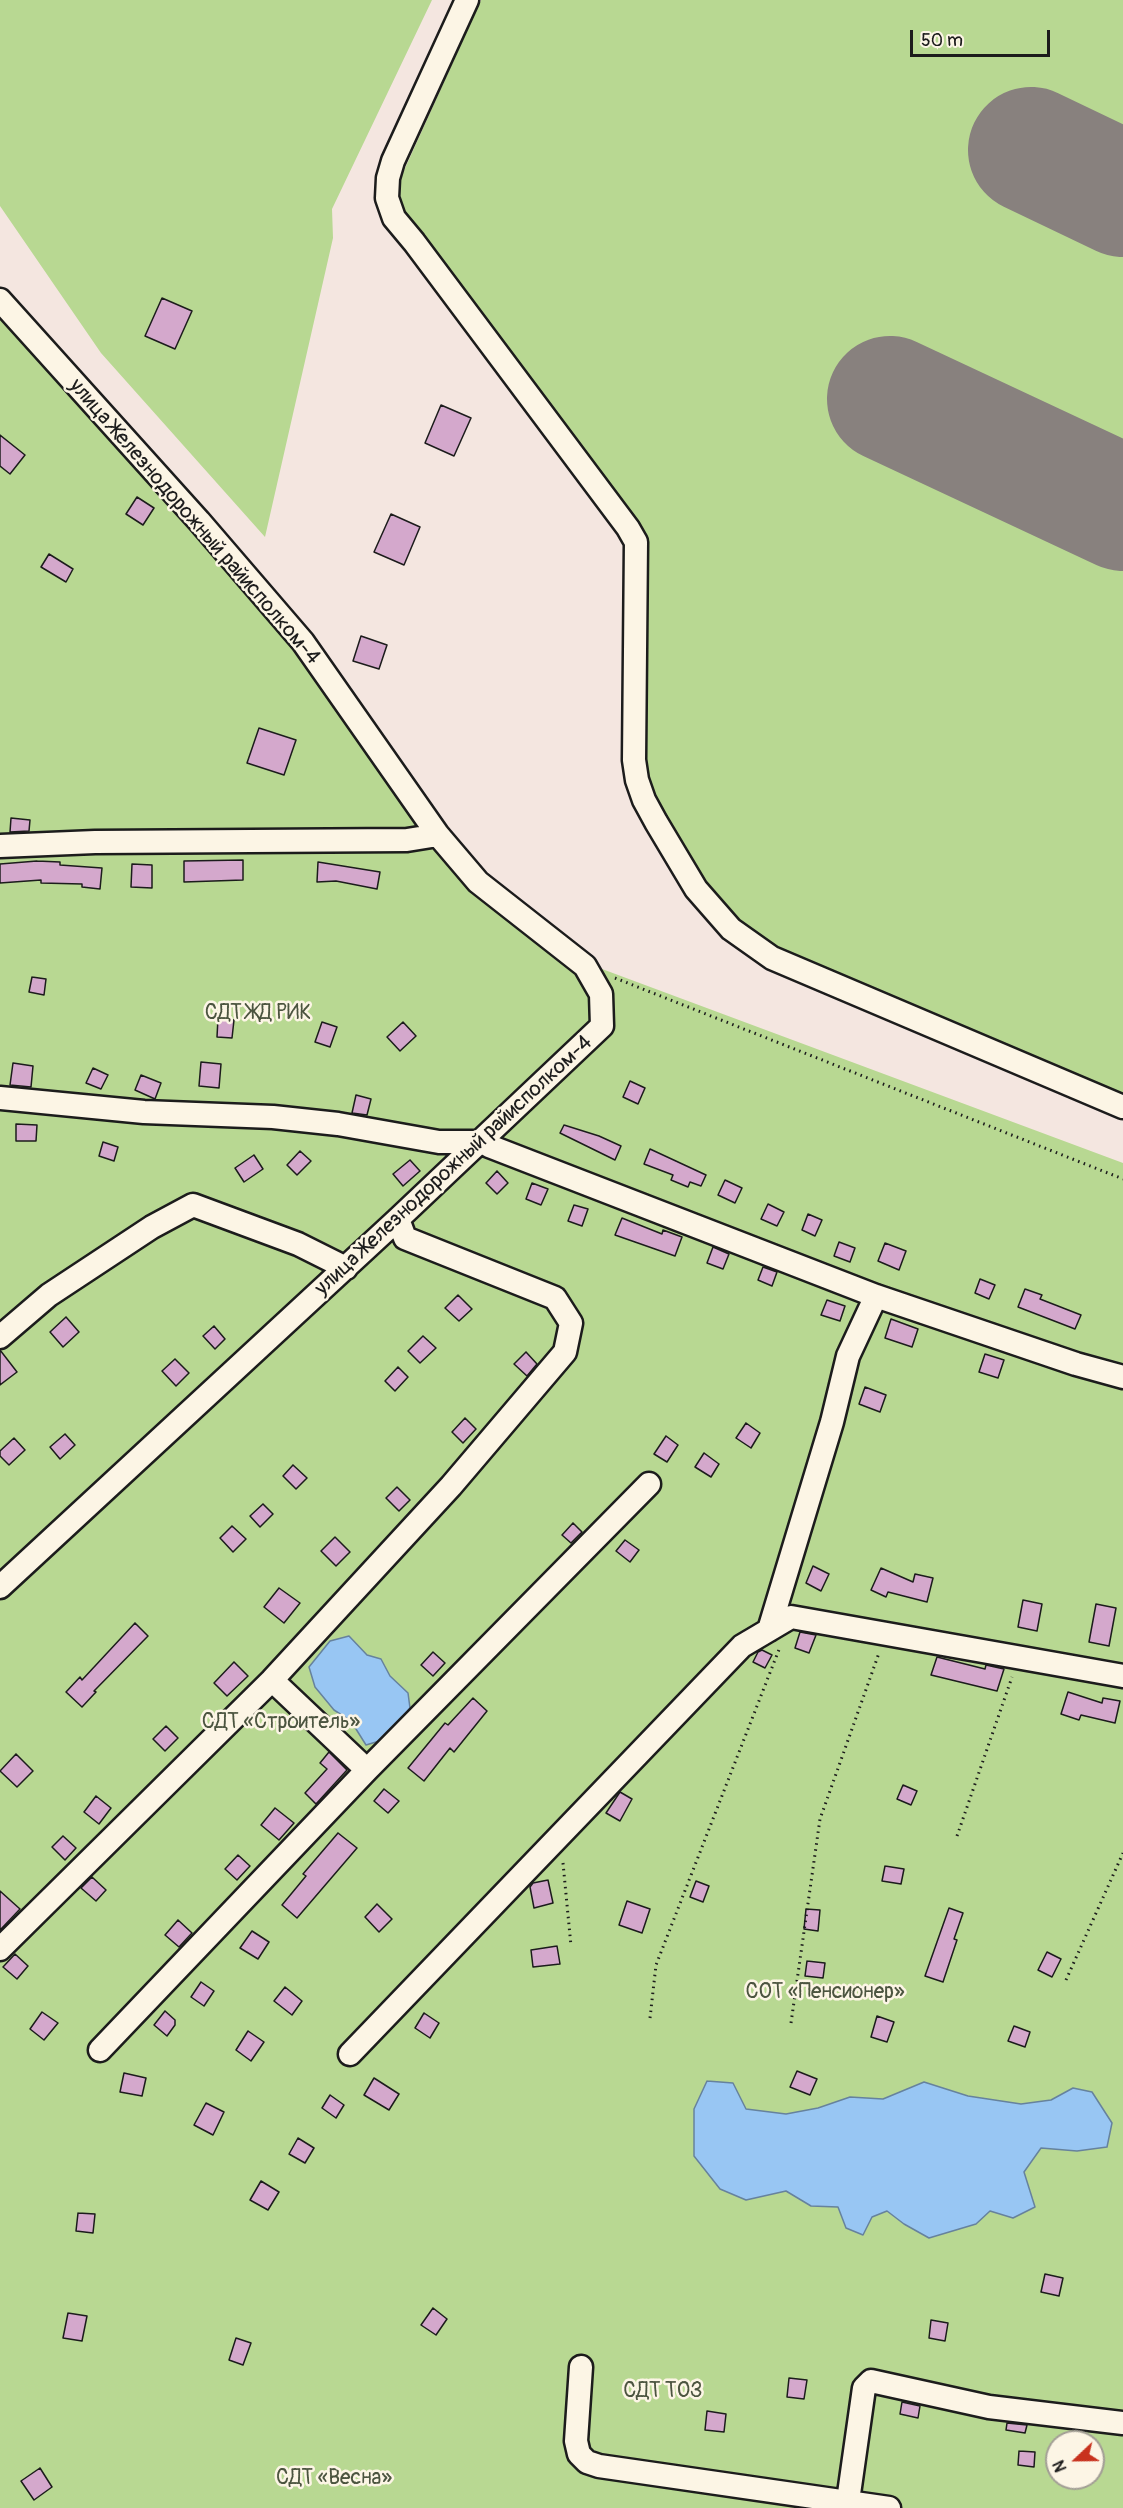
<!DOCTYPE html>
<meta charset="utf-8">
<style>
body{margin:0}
#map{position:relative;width:1123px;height:2508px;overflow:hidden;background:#f4e6e0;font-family:Pangolin,sans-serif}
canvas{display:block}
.north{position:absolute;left:1045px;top:2430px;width:60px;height:60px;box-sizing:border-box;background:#fcf5e5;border:2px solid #a29e95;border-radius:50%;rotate:248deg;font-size:16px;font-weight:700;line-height:24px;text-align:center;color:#1c1c1c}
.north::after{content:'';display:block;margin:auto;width:21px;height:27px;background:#c8321e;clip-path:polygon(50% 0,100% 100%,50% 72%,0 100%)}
.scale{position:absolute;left:910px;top:30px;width:140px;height:27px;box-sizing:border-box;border:3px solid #1c1c1c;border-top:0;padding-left:8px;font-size:18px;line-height:21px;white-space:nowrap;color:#1c1c1c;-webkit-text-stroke:4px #fcf5e5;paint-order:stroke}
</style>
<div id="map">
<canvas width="1123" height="2508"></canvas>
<div class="north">N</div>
<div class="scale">50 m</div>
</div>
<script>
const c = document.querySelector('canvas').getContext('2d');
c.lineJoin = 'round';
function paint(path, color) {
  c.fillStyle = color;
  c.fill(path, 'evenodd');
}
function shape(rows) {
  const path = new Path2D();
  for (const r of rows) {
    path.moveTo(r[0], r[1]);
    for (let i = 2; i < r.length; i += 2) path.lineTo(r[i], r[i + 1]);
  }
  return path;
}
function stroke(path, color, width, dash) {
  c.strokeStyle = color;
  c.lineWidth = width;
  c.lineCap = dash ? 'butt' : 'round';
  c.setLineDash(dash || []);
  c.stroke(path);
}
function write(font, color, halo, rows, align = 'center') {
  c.font = font + ' Pangolin,sans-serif';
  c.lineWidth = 5;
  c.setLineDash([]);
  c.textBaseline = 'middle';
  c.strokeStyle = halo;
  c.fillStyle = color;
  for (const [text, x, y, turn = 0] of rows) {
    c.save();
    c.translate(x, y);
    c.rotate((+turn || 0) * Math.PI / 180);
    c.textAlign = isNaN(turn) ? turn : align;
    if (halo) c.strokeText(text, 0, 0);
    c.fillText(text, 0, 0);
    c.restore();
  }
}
paint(shape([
 [0,0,432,0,332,209,333,238,265,537,101,353,0,206],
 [481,0,1123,0,1123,149,1058,119,1026,113,995,181,1123,243,1123,1096,765,945,704,890,662,817,643,771,645,534,588,465,402,219,397,186],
 [0,291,291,614,483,883,602,969,1123,1163,1123,2508,0,2508],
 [1057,2442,1093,2442,1093,2478,1057,2478]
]), '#b8d892');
const water = shape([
 [349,1636,367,1655,381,1659,390,1676,408,1693,410,1708,386,1739,366,1745,351,1721,334,1710,315,1687,309,1667,330,1641,349,1636],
 [707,2081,733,2083,746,2109,786,2114,818,2108,850,2097,883,2099,924,2082,968,2096,1021,2104,1051,2100,1073,2088,1092,2092,1112,2123,1107,2147,1077,2151,1041,2148,1024,2172,1035,2207,1013,2218,990,2211,976,2224,929,2238,904,2224,887,2211,872,2217,863,2235,846,2228,838,2207,811,2206,786,2191,746,2200,720,2189,694,2156,694,2109,707,2081]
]);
paint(water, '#98c6f3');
stroke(water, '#66829d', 1.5);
stroke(shape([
 [1031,150,1123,194],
 [890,399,1123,508]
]), '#88817e', 126);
const building = shape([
 [162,298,192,311,175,349,145,336,162,298],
 [441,405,471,418,454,456,425,443,441,405],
 [0,435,25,455,10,474,0,466,0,435],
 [137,497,154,508,143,525,126,514,137,497],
 [391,514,420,527,404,565,374,552,391,514],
 [49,554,73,569,66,582,41,567,49,554],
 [361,636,387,645,379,669,353,661,361,636],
 [259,728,296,740,284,775,247,763,259,728],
 [11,818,30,820,29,831,10,832,11,818],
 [243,860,243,880,184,882,184,861,243,860],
 [37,861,60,862,60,865,102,868,100,889,82,887,82,884,41,883,41,880,0,883,0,864,37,861],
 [318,862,380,872,377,889,336,881,317,882,318,862],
 [132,864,152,865,152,888,131,887,132,864],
 [32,977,46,979,44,995,29,992,32,977],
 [218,1018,234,1020,232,1038,217,1037,218,1018],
 [322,1022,337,1027,330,1047,315,1042,322,1022],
 [403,1022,416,1036,400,1051,387,1037,403,1022],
 [201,1062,221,1064,219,1088,199,1086,201,1062],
 [13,1063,33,1066,31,1087,10,1085,13,1063],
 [93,1068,108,1075,101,1089,86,1083,93,1068],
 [141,1075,161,1083,155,1099,135,1090,141,1075],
 [630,1081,645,1088,638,1104,623,1097,630,1081],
 [356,1095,371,1099,367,1115,352,1113,356,1095],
 [16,1124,37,1125,36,1141,16,1141,16,1124],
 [564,1125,599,1136,621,1146,615,1160,560,1133,564,1125],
 [103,1142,118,1147,114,1161,99,1156,103,1142],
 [650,1149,706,1175,701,1186,690,1182,688,1187,671,1180,673,1175,644,1164,650,1149],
 [300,1151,311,1161,297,1175,287,1165,300,1151],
 [254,1155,263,1169,244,1182,235,1168,254,1155],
 [410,1160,420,1171,403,1186,393,1174,410,1160],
 [497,1171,508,1183,497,1194,486,1183,497,1171],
 [725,1180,742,1188,735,1203,718,1195,725,1180],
 [532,1183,548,1189,541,1205,526,1199,532,1183],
 [768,1204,784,1212,777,1226,761,1219,768,1204],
 [574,1205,588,1209,582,1226,568,1221,574,1205],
 [808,1214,822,1220,815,1236,802,1230,808,1214],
 [622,1218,662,1234,663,1230,682,1237,675,1256,615,1235,622,1218],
 [839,1242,855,1248,850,1262,834,1256,839,1242],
 [885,1243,906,1251,899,1270,878,1261,885,1243],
 [713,1247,729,1254,723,1269,707,1263,713,1247],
 [763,1267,777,1272,772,1286,758,1280,763,1267],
 [980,1279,995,1285,989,1299,975,1293,980,1279],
 [1025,1289,1042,1295,1040,1299,1081,1315,1075,1329,1018,1307,1025,1289],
 [458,1295,472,1309,459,1321,445,1308,458,1295],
 [827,1300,845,1306,840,1321,821,1315,827,1300],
 [66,1317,79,1332,63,1347,50,1332,66,1317],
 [891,1319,918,1329,912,1347,885,1338,891,1319],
 [214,1326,225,1339,215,1349,203,1336,214,1326],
 [423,1336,436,1348,420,1363,408,1351,423,1336],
 [0,1350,17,1372,0,1385,0,1350],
 [526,1352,537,1364,527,1376,514,1364,526,1352],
 [985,1354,1004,1360,998,1378,979,1372,985,1354],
 [175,1359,189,1373,176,1386,162,1371,175,1359],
 [398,1367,408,1377,395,1391,385,1381,398,1367],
 [865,1387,886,1395,880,1412,859,1404,865,1387],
 [465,1418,476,1429,463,1443,452,1432,465,1418],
 [746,1423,760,1433,751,1448,736,1438,746,1423],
 [65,1434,75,1445,60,1459,50,1447,65,1434],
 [666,1436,678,1445,667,1462,654,1454,666,1436],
 [14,1438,25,1450,9,1465,0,1456,0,1451,14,1438],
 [704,1453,719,1464,711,1477,695,1467,704,1453],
 [293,1465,307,1478,296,1489,283,1476,293,1465],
 [397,1487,410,1500,399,1511,386,1498,397,1487],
 [263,1504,273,1514,260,1527,250,1516,263,1504],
 [573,1523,582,1532,571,1543,562,1535,573,1523],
 [232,1526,246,1539,233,1552,220,1538,232,1526],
 [335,1537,350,1552,336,1566,321,1551,335,1537],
 [625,1540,639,1550,630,1562,616,1551,625,1540],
 [813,1566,829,1574,821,1591,806,1583,813,1566],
 [881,1568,913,1582,915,1574,933,1578,927,1602,888,1592,886,1597,871,1590,881,1568],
 [279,1588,300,1603,284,1623,264,1607,279,1588],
 [1023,1600,1042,1604,1037,1631,1018,1627,1023,1600],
 [1096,1604,1116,1608,1109,1646,1089,1642,1096,1604],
 [135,1623,148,1636,94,1691,96,1692,82,1707,66,1692,80,1677,82,1680,135,1623],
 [800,1632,816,1635,809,1653,795,1648,800,1632],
 [762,1650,772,1655,765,1668,753,1662,758,1652,762,1650],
 [433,1652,445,1663,433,1676,421,1665,433,1652],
 [937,1657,985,1669,986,1665,1004,1669,997,1691,931,1675,937,1657],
 [234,1662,248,1676,227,1696,214,1683,234,1662],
 [1068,1692,1102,1703,1103,1698,1120,1701,1115,1723,1081,1715,1079,1720,1061,1714,1068,1692],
 [473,1698,487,1711,454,1752,450,1748,424,1781,408,1768,445,1723,448,1725,473,1698],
 [166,1726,178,1738,165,1751,153,1739,166,1726],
 [329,1752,347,1770,316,1804,305,1793,327,1769,320,1763,329,1752],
 [16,1754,33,1771,17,1787,0,1771,16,1754],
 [903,1785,917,1791,911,1805,897,1799,903,1785],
 [384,1789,399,1801,388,1813,374,1801,384,1789],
 [620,1792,632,1799,620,1821,606,1813,620,1792],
 [96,1796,111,1808,99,1824,84,1812,96,1796],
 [275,1808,294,1823,279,1840,261,1825,275,1808],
 [338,1833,357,1848,297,1918,282,1905,306,1876,303,1874,338,1833],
 [63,1836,76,1848,65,1860,52,1847,63,1836],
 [238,1855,250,1866,237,1880,225,1869,238,1855],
 [885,1866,904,1869,901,1884,882,1881,885,1866],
 [92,1877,106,1890,96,1901,81,1888,92,1877],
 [548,1880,553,1903,534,1908,530,1887,533,1883,548,1880],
 [696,1881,709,1886,703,1902,690,1897,696,1881],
 [0,1891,20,1909,0,1930,0,1891],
 [627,1901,650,1909,642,1933,619,1925,627,1901],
 [377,1904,392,1919,379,1932,365,1917,377,1904],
 [949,1908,963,1913,954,1939,957,1940,943,1982,925,1976,949,1908],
 [806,1909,820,1910,818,1931,804,1929,806,1909],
 [178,1920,192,1933,179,1947,165,1935,178,1920],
 [252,1931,269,1942,258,1959,240,1948,252,1931],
 [557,1946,560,1964,533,1967,531,1950,557,1946],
 [1047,1952,1061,1959,1052,1977,1038,1970,1047,1952],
 [15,1954,28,1966,17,1979,3,1967,15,1954],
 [807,1961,825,1963,823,1978,805,1976,807,1961],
 [201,1982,214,1991,204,2006,191,1997,201,1982],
 [285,1987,302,2001,292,2015,274,2001,285,1987],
 [165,2011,175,2020,175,2025,167,2036,154,2025,165,2011],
 [42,2012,58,2023,44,2040,30,2029,42,2012],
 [424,2013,439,2023,430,2038,415,2028,424,2013],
 [877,2016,894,2022,887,2042,871,2037,877,2016],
 [1014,2026,1030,2032,1025,2047,1008,2041,1014,2026],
 [248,2031,264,2042,251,2061,236,2050,248,2031],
 [797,2071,817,2079,810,2095,790,2087,797,2071],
 [124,2073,146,2078,142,2096,120,2092,124,2073],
 [374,2078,399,2094,389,2110,364,2095,374,2078],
 [330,2095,344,2105,336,2118,322,2108,330,2095],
 [206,2103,224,2112,213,2135,194,2125,206,2103],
 [298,2138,314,2148,305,2163,289,2154,298,2138],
 [261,2181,279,2192,268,2210,250,2200,261,2181],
 [78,2213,95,2214,93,2233,76,2231,78,2213],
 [1045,2274,1063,2278,1059,2296,1041,2292,1045,2274],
 [433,2308,447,2319,436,2335,421,2325,433,2308],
 [68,2313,87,2316,82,2341,63,2338,68,2313],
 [931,2320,948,2323,945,2341,929,2338,931,2320],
 [236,2338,251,2343,243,2365,229,2360,236,2338],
 [789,2378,807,2380,804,2399,787,2397,789,2378],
 [902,2402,920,2406,918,2418,900,2414,902,2402],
 [707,2411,726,2414,724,2432,705,2430,707,2411],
 [1007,2423,1027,2425,1025,2433,1006,2430,1007,2423],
 [1019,2451,1035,2452,1034,2467,1018,2465,1019,2451],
 [40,2468,52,2487,34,2500,21,2481,40,2468]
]);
paint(building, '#d4a8cc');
stroke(building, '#1c1c1c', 1.5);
const minor = shape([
 [467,0,393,161,388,178,387,198,394,218,414,242,628,528,636,542,634,760,637,780,644,800,656,822,696,889,731,929,772,958,1123,1107],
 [0,300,199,521,303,642,438,835,478,882,585,966,601,994,602,1026,398,1219,0,1587],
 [0,846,95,842,407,840,438,835],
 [0,1098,144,1112,273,1117,338,1124,439,1142,479,1142],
 [489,1146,876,1296,1076,1364,1123,1377],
 [0,1337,49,1295,152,1227,193,1205,298,1244,346,1268],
 [769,1630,832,1422,848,1356,876,1296],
 [272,1680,367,1770],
 [0,1949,272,1680,451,1486,565,1352,571,1323,555,1298,405,1238,398,1219],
 [100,2050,367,1770,649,1484],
 [350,2054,742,1646,791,1617,1123,1676],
 [581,2367,576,2441,579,2454,587,2462,599,2466,889,2508],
 [847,2508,864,2388,871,2381,989,2407,1123,2423]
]);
stroke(minor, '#1c1c1c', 27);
stroke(shape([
 [615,978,1123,1179],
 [957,1836,1012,1677],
 [563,1863,571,1946],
 [1066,1980,1123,1853],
 [650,2018,656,1965,780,1647],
 [791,2023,820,1819,879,1653]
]), '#1c1c1c', 3, [1.5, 4.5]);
stroke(minor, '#fcf5e5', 22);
write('21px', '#1c1c1c', '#fcf5e5', [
 ["улица Железнодорожный райисполком-4",194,522,49],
 ["улица Железнодорожный райисполком-4",454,1166,-43]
]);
write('21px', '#4b543f', '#fcf5e5', [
 ["СДТ ЖД РИК",258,1014],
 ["СДТ «Строитель»",281,1723],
 ["СОТ «Пенсионер»",825,1993],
 ["СДТ ТОЗ",663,2392],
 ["СДТ «Весна»",334,2479]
]);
</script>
